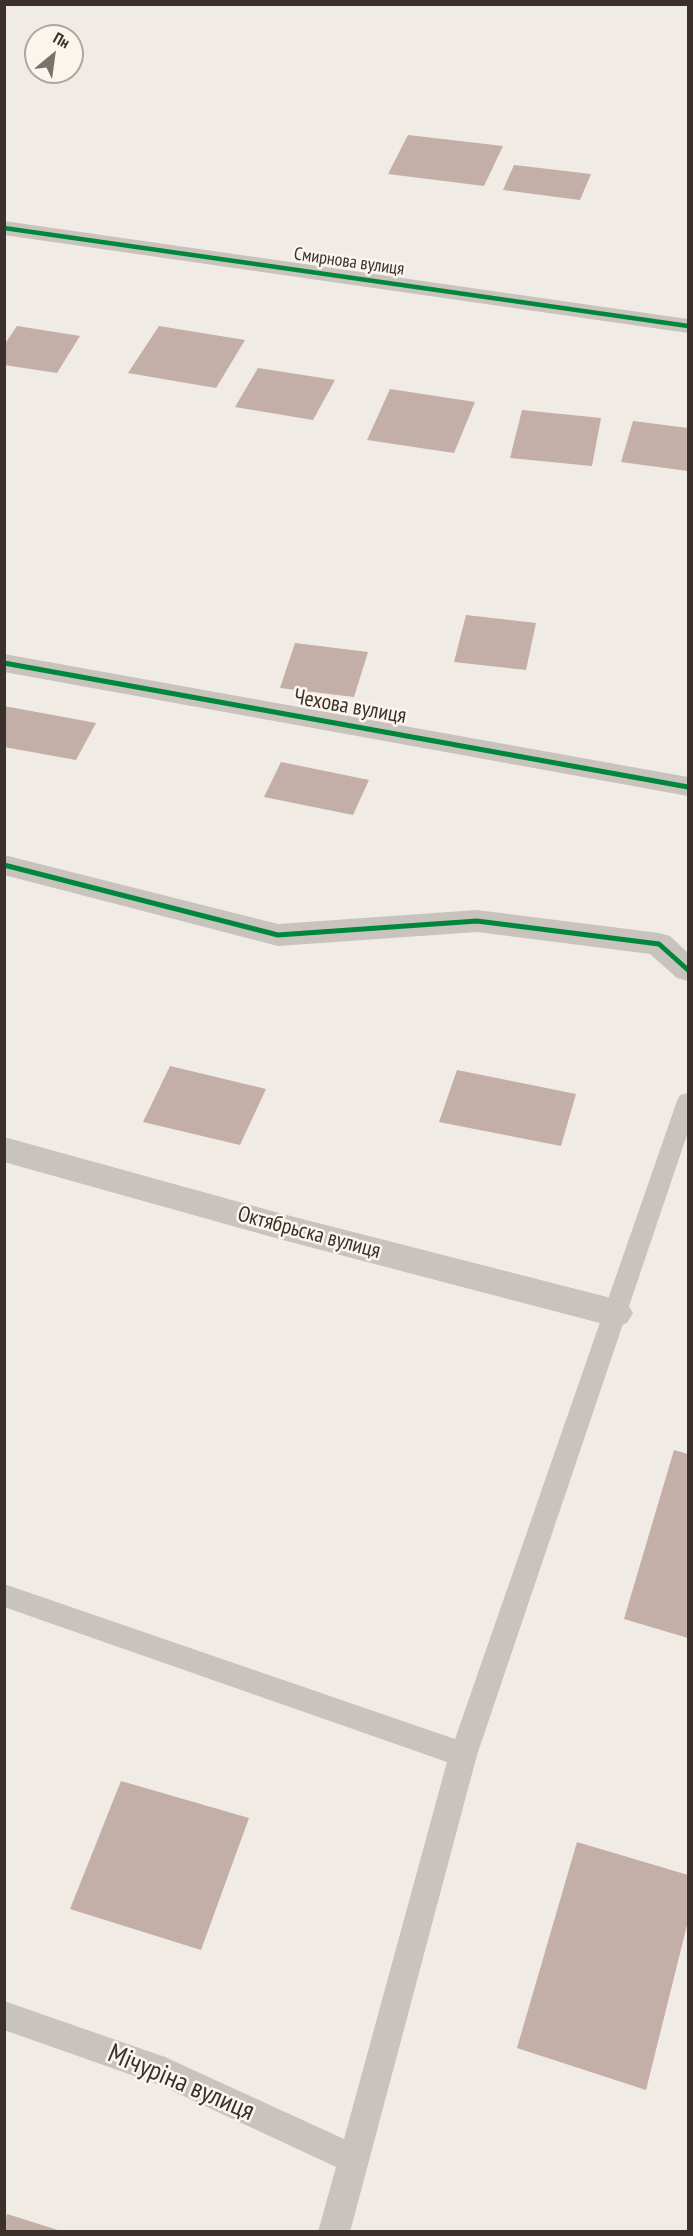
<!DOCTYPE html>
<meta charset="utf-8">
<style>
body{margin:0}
#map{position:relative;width:693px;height:2236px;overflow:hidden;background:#f0ebe5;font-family:"PT Sans Narrow",sans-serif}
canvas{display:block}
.frame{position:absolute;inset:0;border:6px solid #3b302b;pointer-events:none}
.north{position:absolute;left:24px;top:24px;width:60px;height:60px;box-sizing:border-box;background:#fbf5ee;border:2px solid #aea6a0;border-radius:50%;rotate:29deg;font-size:16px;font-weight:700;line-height:24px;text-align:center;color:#3b302b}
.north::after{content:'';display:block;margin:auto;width:21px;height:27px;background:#7a716c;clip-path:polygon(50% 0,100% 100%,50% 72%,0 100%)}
</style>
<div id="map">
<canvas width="693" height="2236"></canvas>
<div class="frame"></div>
<div class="north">Пн</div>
</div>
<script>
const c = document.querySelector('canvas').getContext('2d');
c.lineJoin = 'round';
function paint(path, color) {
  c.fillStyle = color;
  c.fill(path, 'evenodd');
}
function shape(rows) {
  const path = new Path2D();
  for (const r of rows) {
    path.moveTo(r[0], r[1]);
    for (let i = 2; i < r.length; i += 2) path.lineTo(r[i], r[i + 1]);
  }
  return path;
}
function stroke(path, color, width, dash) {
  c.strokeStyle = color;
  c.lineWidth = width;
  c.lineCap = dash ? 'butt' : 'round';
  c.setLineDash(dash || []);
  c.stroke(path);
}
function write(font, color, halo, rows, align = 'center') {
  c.font = font + ' "PT Sans Narrow",sans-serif';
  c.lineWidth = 5;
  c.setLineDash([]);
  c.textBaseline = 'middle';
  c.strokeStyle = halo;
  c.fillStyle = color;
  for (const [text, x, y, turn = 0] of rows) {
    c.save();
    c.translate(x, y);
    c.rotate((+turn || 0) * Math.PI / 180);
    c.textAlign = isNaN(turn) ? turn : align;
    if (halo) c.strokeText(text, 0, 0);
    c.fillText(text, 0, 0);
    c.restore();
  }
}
paint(shape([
 [408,135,503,146,484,186,388,174],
 [514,165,591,174,580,200,503,190],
 [17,326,80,336,57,373,4,365,4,345],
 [159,326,245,340,216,388,128,373],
 [258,368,335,380,313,420,235,407],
 [390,389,475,402,454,453,367,440],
 [522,410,601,418,592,466,510,458],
 [633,421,688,428,688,471,621,462],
 [466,615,536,623,526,670,454,662],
 [295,643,368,652,354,697,280,688],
 [4,706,96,723,76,760,4,747],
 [281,762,369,780,353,815,264,797],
 [170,1066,266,1089,240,1145,143,1122],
 [457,1070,576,1094,561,1146,439,1122],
 [674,1450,688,1454,688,1638,624,1619],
 [121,1781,249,1818,201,1950,70,1909],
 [577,1842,688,1875,688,1921,646,2090,517,2048],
 [7,2214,61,2231,61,2232,4,2232]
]), '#c3afa7');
paint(shape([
 [688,1093,688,1132,477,1755,350,2232,318,2232,336,2167,160,2085,4,2030,4,2001,165,2057,344,2139,447,1762,4,1607,4,1584,455,1739,677,1101,680,1095,688,1093]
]), '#c9c3be');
paint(shape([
 [4,221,688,319,688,333,4,235,4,221],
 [4,654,688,777,688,796,4,672,4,654],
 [4,855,278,924,477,910,659,933,670,936,688,953,688,981,677,978,650,954,477,932,278,946,4,875,4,855],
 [4,1137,279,1213,615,1299,627,1303,633,1313,627,1323,615,1327,279,1239,4,1162,4,1137]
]), '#c9c3be');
stroke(shape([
 [4,228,688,326]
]), '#00873e', 4.5);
stroke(shape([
 [4,663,688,787],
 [4,865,278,935,477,921,659,944,688,970]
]), '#00873e', 5);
write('18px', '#3b302b', '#fbf5ee', [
 ["Смирнова вулиця",349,262,8]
]);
write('22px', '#3b302b', '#fbf5ee', [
 ["Чехова вулиця",350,707,10],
 ["Октябрьска вулиця",309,1233,15]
]);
write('27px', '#3b302b', '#fbf5ee', [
 ["Мічуріна вулиця",181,2083,23]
]);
</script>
